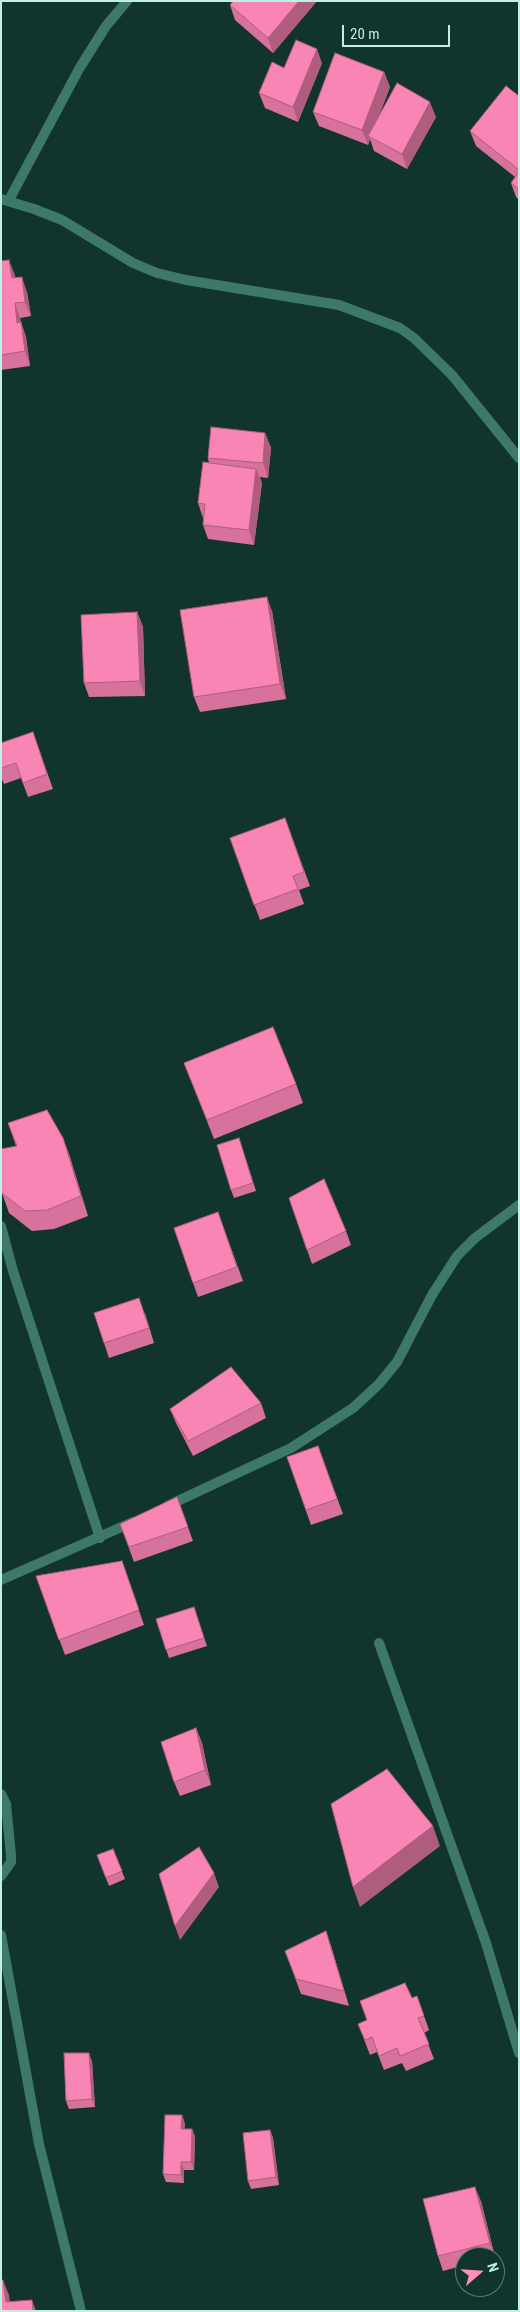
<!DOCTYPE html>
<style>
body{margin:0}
#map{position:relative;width:520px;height:2312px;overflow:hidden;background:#11342c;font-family:"Roboto Condensed",sans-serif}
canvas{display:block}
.frame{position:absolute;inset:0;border:2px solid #bff0e2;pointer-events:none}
.north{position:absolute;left:455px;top:2247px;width:50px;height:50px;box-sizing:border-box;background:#11342c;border:1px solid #577f75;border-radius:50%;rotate:71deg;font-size:14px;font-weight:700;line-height:20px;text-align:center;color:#bff0e2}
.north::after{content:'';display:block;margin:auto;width:18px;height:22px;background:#ff8ebb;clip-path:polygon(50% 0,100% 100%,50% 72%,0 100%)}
.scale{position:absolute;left:342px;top:25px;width:108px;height:22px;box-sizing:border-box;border:2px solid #bff0e2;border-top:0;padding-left:6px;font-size:15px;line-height:18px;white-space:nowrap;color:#bff0e2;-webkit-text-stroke:4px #11342c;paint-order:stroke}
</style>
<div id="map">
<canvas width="520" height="2312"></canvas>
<div class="frame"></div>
<div class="north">N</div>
<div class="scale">20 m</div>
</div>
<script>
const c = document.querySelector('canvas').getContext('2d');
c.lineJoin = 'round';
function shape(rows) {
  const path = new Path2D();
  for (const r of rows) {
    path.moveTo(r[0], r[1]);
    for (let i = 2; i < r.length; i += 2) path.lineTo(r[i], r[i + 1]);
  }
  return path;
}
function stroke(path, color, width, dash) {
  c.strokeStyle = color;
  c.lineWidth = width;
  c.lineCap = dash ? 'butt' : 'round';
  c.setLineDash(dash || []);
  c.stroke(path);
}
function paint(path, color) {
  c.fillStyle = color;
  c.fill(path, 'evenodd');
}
stroke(shape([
 [1,199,34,209,62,220,133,263,157,273,186,280,339,305,400,328,414,338,452,375,519,458],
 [9,200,79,69,106,26,127,1],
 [1,1226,13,1271,100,1538],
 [167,1506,291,1448,353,1408,379,1384,397,1362,432,1295,457,1256,475,1238,519,1205],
 [1,1580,133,1522],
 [379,1643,486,1943,519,2053],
 [1,1794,6,1804,11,1855,11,1862,1,1876],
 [1,1935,39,2144,81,2311]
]), '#3d786a', 10);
paint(shape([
 [317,1,273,53,235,20,230,5],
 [322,63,298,122,265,108,259,93],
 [384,72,390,87,377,121,436,117,407,169,374,151,370,139,368,145,319,126,313,112],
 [519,96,519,200,516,197,511,183,515,177,476,146,470,131],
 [1,261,15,275,15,278,27,292,31,316,20,318,21,322,26,337,30,366,1,370],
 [265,433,271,448,268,478,260,477,262,483,254,545,208,539,203,525,204,518,203,518,198,503,209,463,208,458],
 [272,611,286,699,200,712,194,697],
 [137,612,143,627,145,696,89,697,84,683],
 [33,732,53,789,28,797,21,778,4,784,1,777,1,743],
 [285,818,310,886,299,890,304,904,260,920,230,838],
 [184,1063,296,1084,303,1103,214,1139],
 [8,1123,63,1138,70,1157,88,1216,54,1229,32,1231,9,1213,2,1193,16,1146],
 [239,1138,256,1191,234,1198,231,1190],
 [289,1198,346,1231,351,1245,312,1264],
 [218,1212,243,1281,198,1297,174,1228],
 [145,1313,154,1343,109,1358,104,1343],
 [261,1403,266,1418,193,1456,176,1423,170,1409],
 [318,1446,343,1514,311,1525,287,1457],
 [177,1497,193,1541,134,1562,120,1524],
 [122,1561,144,1625,65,1655,36,1576],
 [194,1607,207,1646,169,1658,156,1619],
 [196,1728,202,1743,211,1785,180,1796,174,1782],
 [113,1849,125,1879,109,1886,97,1855],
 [331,1946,349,2006,301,1994,285,1951],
 [417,1996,429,2030,424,2033,434,2059,406,2071,402,2063,384,2070,377,2052,370,2055,358,2024],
 [92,2061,95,2107,69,2109,66,2101],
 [182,2115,185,2124,184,2129,192,2129,195,2137,194,2170,184,2170,184,2183,166,2182,163,2174],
 [270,2130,273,2138,279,2185,251,2189,248,2181],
 [481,2201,495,2257,465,2257,465,2265,443,2271,438,2256]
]), '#d6729b');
paint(shape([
 [299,1,317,1,273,53,268,38],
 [317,49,322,63,298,122,293,107],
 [384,72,390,87,371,137,368,136,370,139,368,145,362,130],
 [430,102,436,117,407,169,402,154],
 [9,260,15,275,17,293,12,278],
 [22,277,27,292,31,316,25,302],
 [15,303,20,318,22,337,17,323],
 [21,322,26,337,30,366,25,351],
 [265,433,271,448,268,478,263,463],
 [256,469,262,483,254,545,249,530],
 [267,597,272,611,286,699,280,684],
 [137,612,143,627,145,696,140,681],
 [63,1138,70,1157,88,1216,81,1196],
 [196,1728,202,1743,211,1785,205,1770],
 [433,1826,440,1846,360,1907,353,1887],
 [214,1873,219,1887,180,1940,175,1926],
 [326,1931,331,1946,349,2006,344,1991],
 [89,2053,92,2061,95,2107,92,2099],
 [182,2115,185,2124,184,2137,181,2129],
 [192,2129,195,2137,194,2170,191,2162],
 [270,2130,273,2138,279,2185,276,2177],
 [181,2162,184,2170,184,2183,181,2175],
 [475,2187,481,2201,495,2257,490,2243],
 [3,2280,9,2295,11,2311,6,2302],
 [32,2300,36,2311,33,2311]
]), '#ae5d7e');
const building = shape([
 [233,1,299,1,268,38,230,5,233,1],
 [296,40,317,49,293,107,259,93,272,62,284,68,296,40],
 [335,53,384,72,362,130,313,112,335,53],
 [397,83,430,102,402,154,368,136,397,83],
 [506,86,519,96,519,170,470,131,506,86],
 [519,172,519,189,511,183,519,172],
 [9,260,12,278,22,277,25,302,15,303,17,323,21,322,25,351,1,355,1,261,9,260],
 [211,427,265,433,263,463,208,458,211,427],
 [203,462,256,469,249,530,203,525,205,504,198,503,203,462],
 [267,597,280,684,194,697,180,610,267,597],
 [137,612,140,681,84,683,81,615,137,612],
 [33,732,47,774,23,783,16,763,1,768,1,743,33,732],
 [285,818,304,872,293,876,298,889,254,905,230,838,285,818],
 [273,1027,296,1084,207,1120,184,1063,273,1027],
 [47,1110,63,1138,81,1196,47,1210,25,1211,2,1193,1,1189,1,1149,17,1146,8,1123,47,1110],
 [239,1138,253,1183,231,1190,217,1145,239,1138],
 [324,1179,346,1231,307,1250,289,1198,324,1179],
 [218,1212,237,1267,193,1283,174,1228,218,1212],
 [139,1298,149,1328,104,1343,94,1313,139,1298],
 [231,1367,261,1403,188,1441,170,1409,231,1367],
 [318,1446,337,1499,306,1510,287,1457,318,1446],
 [177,1497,188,1527,129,1547,120,1524,177,1497],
 [122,1561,139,1610,59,1640,36,1576,122,1561],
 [194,1607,204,1638,166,1650,156,1619,194,1607],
 [196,1728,205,1770,174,1782,161,1742,196,1728],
 [387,1769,433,1826,353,1887,331,1804,387,1769],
 [199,1847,214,1873,175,1926,159,1874,199,1847],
 [113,1849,122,1871,106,1878,97,1855,113,1849],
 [326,1931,344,1991,296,1979,285,1951,326,1931],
 [405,1983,412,1998,417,1996,424,2016,418,2018,429,2044,400,2056,397,2048,379,2056,372,2037,365,2040,358,2024,367,2020,360,2001,405,1983],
 [64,2053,89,2053,92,2099,66,2101,64,2053],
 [165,2115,182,2115,181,2129,192,2129,191,2162,181,2162,181,2175,163,2174,165,2115],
 [270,2130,276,2177,248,2181,243,2133,270,2130],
 [475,2187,490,2243,438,2256,423,2199,475,2187],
 [1,2280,3,2280,6,2302,32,2300,33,2311,1,2311,1,2280]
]);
paint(building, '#f985b4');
stroke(building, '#ae5d7e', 1);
</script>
